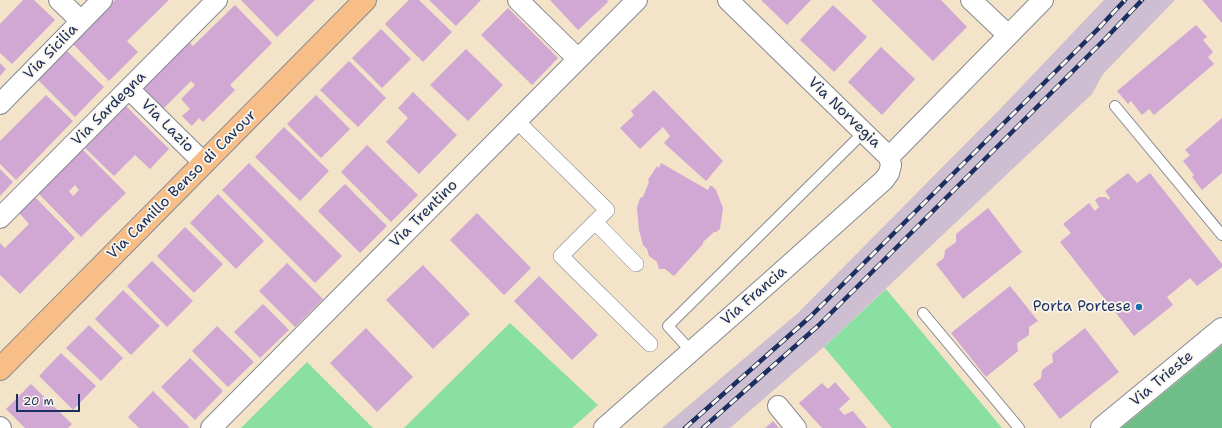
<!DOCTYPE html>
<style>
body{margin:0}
#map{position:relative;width:1222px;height:428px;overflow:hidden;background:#f3e3c8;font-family:"Shantell Sans",sans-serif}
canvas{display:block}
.scale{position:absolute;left:16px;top:394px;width:64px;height:18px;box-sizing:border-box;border:2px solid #1b2f5e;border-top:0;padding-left:5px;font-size:12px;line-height:14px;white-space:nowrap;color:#1b2f5e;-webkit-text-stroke:3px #fbf7ec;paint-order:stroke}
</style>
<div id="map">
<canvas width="1222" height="428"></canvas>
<div class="scale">20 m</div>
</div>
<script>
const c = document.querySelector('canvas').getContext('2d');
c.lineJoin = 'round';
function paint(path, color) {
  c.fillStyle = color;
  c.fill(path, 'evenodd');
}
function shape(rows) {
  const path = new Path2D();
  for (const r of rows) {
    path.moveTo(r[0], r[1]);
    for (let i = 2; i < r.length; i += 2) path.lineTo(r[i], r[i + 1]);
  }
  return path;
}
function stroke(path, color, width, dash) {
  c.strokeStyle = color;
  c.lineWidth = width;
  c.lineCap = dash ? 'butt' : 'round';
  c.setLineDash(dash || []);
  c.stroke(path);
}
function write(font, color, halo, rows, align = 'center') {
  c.font = font + ' "Shantell Sans",sans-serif';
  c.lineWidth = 3.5;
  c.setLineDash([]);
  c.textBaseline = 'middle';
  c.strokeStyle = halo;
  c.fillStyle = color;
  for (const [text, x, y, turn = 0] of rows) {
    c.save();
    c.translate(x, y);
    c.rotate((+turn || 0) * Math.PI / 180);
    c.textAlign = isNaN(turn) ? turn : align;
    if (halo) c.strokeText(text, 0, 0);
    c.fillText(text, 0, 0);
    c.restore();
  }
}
paint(shape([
 [1104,0,1175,0,1103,74,1092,94,826,345,730,428,662,428,798,313,1002,107]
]), '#cebed1');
paint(shape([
 [886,289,1002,428,892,428,824,347],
 [510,323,598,405,572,428,404,428],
 [307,362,373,428,241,428]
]), '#8adfa2');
paint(shape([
 [1222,345,1222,428,1121,428]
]), '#6fbe88');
paint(shape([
 [23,0,34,0,55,20,12,64,0,53,0,24],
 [115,0,169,0,127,41,138,52,109,81,72,43],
 [241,0,315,0,277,37],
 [409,0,419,0,452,32,423,62,385,24],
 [429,0,481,0,456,26],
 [550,0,607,0,608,2,578,30],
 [761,0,811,0,787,25],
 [871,0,941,0,967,27,933,61],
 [1202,0,1222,0,1222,23],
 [235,5,272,43,230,85,235,90,203,122,199,118,192,126,182,116,190,109,181,99,195,85,191,81,163,109,142,87,188,41,193,46],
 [833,5,867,37,834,72,800,40],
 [508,8,558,58,532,85,481,35],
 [1196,25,1207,37,1203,40,1213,52,1208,57,1214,64,1154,115,1149,109,1142,115,1131,101,1128,104,1117,91],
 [381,29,411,59,382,88,352,58],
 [881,47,915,79,882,115,848,82],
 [466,49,503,85,468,121,430,85],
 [66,50,104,87,75,117,37,79],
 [349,61,386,98,358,127,320,90],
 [0,63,6,69,0,76],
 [654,90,723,161,706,181,664,143,670,136,663,127,640,149,620,128,634,115,631,111],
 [413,92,457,135,419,174,386,142,408,118,398,108],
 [46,95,73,121,16,180,0,164,0,141],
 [316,95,350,129,321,158,287,124],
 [126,106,169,149,150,169,135,155,114,176,85,148],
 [1222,118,1222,173,1202,190,1192,177,1194,175,1183,161,1190,155,1185,150],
 [284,127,329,171,300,201,255,157],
 [367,145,418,195,391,222,341,172],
 [82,149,126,193,81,237,38,193],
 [75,185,79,190,73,196,69,191],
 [249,163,342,256,315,283,222,190],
 [661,163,708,190,710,186,712,186,716,190,723,208,720,229,716,232,714,232,703,242,703,244,674,276,665,269,659,269,657,262,649,256,647,249,643,245,639,230,637,208,640,198,643,197,649,182,648,180,657,166,659,168],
 [0,169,13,182,0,196],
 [1128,173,1137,183,1150,173,1222,264,1222,267,1197,286,1190,278,1167,297,1173,305,1134,336,1060,242,1071,233,1063,224,1089,203,1095,211,1099,207,1095,200,1099,197,1105,197,1109,200,1110,198,1105,191],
 [345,184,387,226,360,253,318,211],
 [218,194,264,241,236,269,190,223],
 [35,197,75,238,20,294,0,275,0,243,5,248,29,224,19,213],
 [988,208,1022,252,963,299,936,264,944,258,945,250,956,242,956,234],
 [477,213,531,268,504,295,450,240],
 [185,227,223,264,194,293,157,256],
 [152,261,193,301,167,327,127,286],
 [287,263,323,299,295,327,259,291],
 [423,265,470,314,433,349,386,300],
 [539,276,598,335,572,360,514,301],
 [1010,286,1038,321,1029,327,1029,335,1017,343,1018,351,986,377,951,333],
 [123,290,160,326,131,355,95,319],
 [263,304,289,330,260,358,234,332],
 [89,325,123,358,101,381,66,348],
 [217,326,254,362,228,387,192,351],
 [366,328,413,377,377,412,330,363],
 [1085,328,1119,372,1060,419,1033,384,1041,378,1042,370,1053,362,1052,354],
 [61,353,96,386,73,410,39,376],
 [190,358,223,391,195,420,161,387],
 [835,382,850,399,839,409,844,415,853,411,867,428,822,428,799,403,822,383,828,389],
 [31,384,72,424,68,428,25,428,6,409],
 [153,391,189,427,188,428,139,428,128,417],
 [773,421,779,428,765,428]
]), '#d0a8d3');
const service = shape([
 [1115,106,1222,235],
 [923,313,1019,428],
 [691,351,668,326,864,132]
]);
const pedestrian = shape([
 [517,121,607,210,561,256,650,344],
 [595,222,636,264]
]);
const minor = shape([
 [59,0,81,21],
 [518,0,578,59],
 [728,0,889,157],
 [971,0,1008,35],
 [129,89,204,163],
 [0,104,102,0],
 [889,157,1043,0],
 [0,218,217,0],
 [778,406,796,428],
 [0,427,1,428],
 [211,428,637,0],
 [604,428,770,282,884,180,889,173,891,165,889,157]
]);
const tertiary = shape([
 [1102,428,1222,329]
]);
const primary = shape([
 [0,369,365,0]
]);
stroke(service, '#878993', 12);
stroke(pedestrian, '#878993', 16);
stroke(minor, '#878993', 22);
stroke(tertiary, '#878993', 24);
stroke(primary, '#878993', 24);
stroke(service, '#fff', 10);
stroke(pedestrian, '#fff', 15);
stroke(minor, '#fff', 20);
stroke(tertiary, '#fff', 22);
stroke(primary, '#f7be87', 22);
const rail = shape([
 [685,428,810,317,1098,29,1125,0],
 [703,428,819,325,1107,37,1142,0]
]);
stroke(rail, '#1b2f5e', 4.5);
stroke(rail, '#fbf7ec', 3, [9]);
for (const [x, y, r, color] of [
 [1139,307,4,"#1f6fb2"]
]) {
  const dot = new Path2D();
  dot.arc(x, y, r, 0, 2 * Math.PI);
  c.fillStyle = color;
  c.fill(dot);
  stroke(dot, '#fbf7ec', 1.5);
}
write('15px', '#1b2f5e', '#fbf7ec', [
 ["Via Sicilia",51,52,-46],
 ["Via Sardegna",109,109,-45],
 ["Via Norvegia",844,113,44],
 ["Via Lazio",167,126,45],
 ["Via Camillo Benso di Cavour",182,185,-45],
 ["Via Trentino",424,214,-45],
 ["Via Francia",754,296,-41],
 ["Via Trieste",1162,379,-40]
]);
write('15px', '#1b2f5e', '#fbf7ec', [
 ["Porta Portese",1131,307]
], 'right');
</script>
